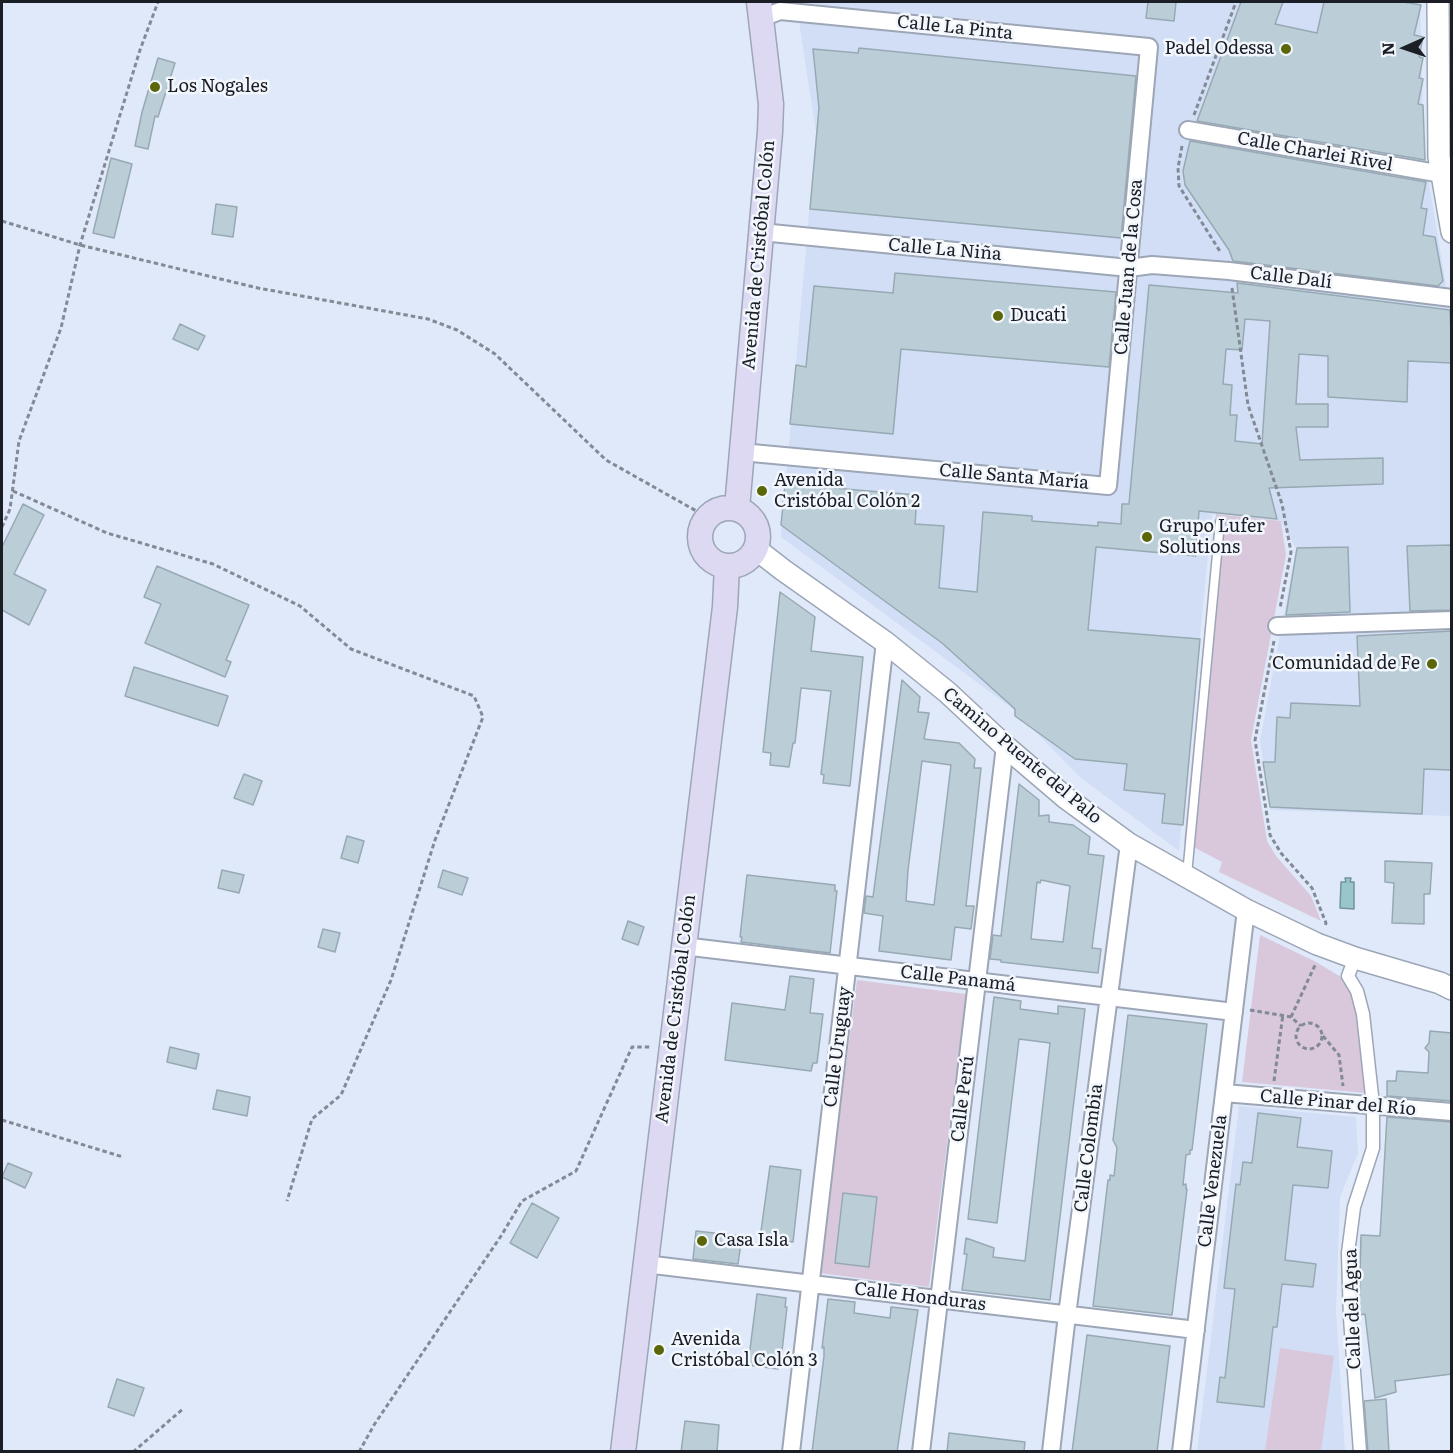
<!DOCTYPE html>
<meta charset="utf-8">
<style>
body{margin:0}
#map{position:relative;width:1453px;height:1453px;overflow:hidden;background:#dfe9fa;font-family:Literata,serif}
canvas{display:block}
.frame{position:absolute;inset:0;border:3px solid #1b1e24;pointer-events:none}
.north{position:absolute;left:1375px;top:18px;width:60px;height:60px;-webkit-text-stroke:4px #f2f6fd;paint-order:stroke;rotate:267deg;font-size:16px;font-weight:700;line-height:24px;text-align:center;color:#1b1e24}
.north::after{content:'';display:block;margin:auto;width:21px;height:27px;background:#1b1e24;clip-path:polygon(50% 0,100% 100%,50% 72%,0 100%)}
</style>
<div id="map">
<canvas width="1453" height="1453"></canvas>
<div class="frame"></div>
<div class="north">N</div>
</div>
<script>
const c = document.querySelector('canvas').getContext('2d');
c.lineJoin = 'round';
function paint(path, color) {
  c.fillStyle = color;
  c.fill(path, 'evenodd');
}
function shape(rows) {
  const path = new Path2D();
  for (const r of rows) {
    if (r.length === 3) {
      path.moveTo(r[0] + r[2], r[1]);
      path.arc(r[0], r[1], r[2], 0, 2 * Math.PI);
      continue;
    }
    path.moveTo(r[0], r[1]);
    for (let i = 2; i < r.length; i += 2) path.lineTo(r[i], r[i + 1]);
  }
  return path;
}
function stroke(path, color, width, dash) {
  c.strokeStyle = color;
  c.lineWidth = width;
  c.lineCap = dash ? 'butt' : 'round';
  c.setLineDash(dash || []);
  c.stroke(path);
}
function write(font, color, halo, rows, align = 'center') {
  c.font = font + ' Literata,serif';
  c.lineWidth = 5;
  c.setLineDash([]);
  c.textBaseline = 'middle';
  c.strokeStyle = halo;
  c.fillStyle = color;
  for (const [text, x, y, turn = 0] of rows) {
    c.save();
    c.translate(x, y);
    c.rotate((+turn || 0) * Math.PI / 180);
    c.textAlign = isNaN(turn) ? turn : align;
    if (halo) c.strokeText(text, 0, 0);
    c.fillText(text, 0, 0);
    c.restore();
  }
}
paint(shape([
 [796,2,1420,2,1424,153,1452,322,1451,816,1271,810,1260,741,1296,549,1281,521,1212,514,1179,851,1081,778,1013,709,781,537,816,132],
 [1239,1106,1356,1117,1358,1153,1340,1197,1336,1310,1345,1451,1197,1452]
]), '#d1def5');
paint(shape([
 [1216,514,1281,521,1286,555,1251,740,1267,841,1276,856,1311,896,1321,921,1219,872,1222,862,1184,842],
 [1260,935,1316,962,1346,980,1355,997,1366,1093,1242,1082],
 [857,980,966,994,929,1287,819,1273],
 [1280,1348,1334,1356,1321,1451,1265,1451]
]), '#d9c8dc');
const water = shape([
 [1345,878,1351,878,1350,882,1354,882,1354,909,1340,908,1341,882,1346,882,1345,878]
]);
paint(water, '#99c6cb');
stroke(water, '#739499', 1.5);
const building = shape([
 [1148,2,1176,2,1174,21,1146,18,1148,2],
 [1241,2,1283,2,1275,24,1317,33,1324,2,1403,2,1421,5,1414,35,1423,37,1419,57,1423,58,1419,78,1423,79,1418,104,1423,105,1425,160,1197,121,1241,2],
 [859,48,1136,76,1121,238,810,209,819,108,813,49,858,53,859,48],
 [158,58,175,63,158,117,155,116,148,149,135,146,142,112,158,58],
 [1190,141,1426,182,1421,208,1427,209,1423,235,1435,237,1443,281,1438,286,1233,261,1229,250,1185,185,1183,171,1190,141],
 [111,158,132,164,114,238,93,233,111,158],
 [216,204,237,207,233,237,212,234,216,204],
 [895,273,1116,292,1109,367,901,349,893,434,790,424,796,365,806,367,814,286,893,293,895,273],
 [1237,283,1450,310,1452,363,1408,361,1407,402,1328,397,1328,356,1299,354,1296,404,1328,404,1328,427,1296,427,1300,460,1383,458,1383,484,1269,488,1277,519,1199,511,1196,556,1096,547,1088,630,1200,639,1183,825,1162,823,1165,794,1124,790,1127,764,1075,759,1015,716,1015,709,942,643,781,525,785,484,917,495,915,524,944,526,939,588,977,592,983,512,1032,516,1032,521,1098,526,1098,522,1121,524,1122,504,1129,504,1149,285,1238,293,1237,283],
 [1245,319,1270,321,1262,444,1235,441,1237,415,1230,415,1232,385,1223,384,1226,349,1242,350,1245,319],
 [180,324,205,336,198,350,173,339,180,324],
 [23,504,44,515,14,574,46,590,29,625,2,610,2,547,23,504],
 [1452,545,1452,610,1410,611,1407,546,1452,545],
 [1348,547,1350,612,1286,615,1297,548,1348,547],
 [157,566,249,605,226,660,231,662,225,677,145,643,161,604,144,597,157,566],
 [780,592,815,617,811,651,863,657,850,786,823,783,824,775,821,774,831,691,801,688,795,743,793,743,789,767,770,765,771,753,763,752,780,592],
 [1452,631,1451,770,1424,769,1422,814,1270,807,1263,762,1275,762,1277,717,1290,718,1291,703,1360,706,1357,636,1452,631],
 [134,667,228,696,218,726,125,696,134,667],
 [902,680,920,697,918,712,929,713,924,739,959,743,975,759,974,768,981,768,966,906,974,906,971,929,955,927,951,960,879,951,883,916,864,913,866,896,873,897,902,680],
 [922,761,951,765,934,905,906,901,908,870,922,761],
 [244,774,262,781,253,805,234,798,244,774],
 [1019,784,1039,800,1039,816,1049,815,1049,822,1073,825,1090,837,1088,854,1104,856,1092,948,1101,949,1098,973,1001,962,1001,960,990,959,993,935,1001,936,1019,784],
 [1041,880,1070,886,1063,942,1031,939,1037,882,1040,883,1041,880],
 [347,836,364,841,358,863,341,858,347,836],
 [1385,861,1432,863,1430,894,1424,894,1424,924,1392,923,1394,883,1385,882,1385,861],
 [222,870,244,875,239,893,218,888,222,870],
 [443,870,468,878,462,895,438,887,443,870],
 [747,875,835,885,835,891,837,891,830,953,741,942,742,937,740,937,747,875],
 [628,921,644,927,638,945,622,939,628,921],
 [323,929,340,933,335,952,318,947,323,929],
 [790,976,814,979,810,1013,823,1014,817,1063,813,1063,811,1071,725,1060,732,1003,785,1010,790,976],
 [994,997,1021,1001,1020,1009,1058,1014,1058,1006,1085,1009,1050,1300,962,1290,967,1254,964,1254,966,1238,994,1248,993,1257,1025,1261,1050,1043,1019,1039,997,1223,968,1219,994,997],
 [1128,1015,1207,1024,1192,1150,1190,1150,1190,1154,1186,1155,1183,1185,1186,1184,1186,1189,1187,1189,1172,1315,1093,1306,1108,1180,1110,1180,1110,1175,1114,1176,1117,1148,1113,1140,1128,1015],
 [1430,1031,1452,1033,1452,1101,1387,1096,1387,1081,1396,1081,1397,1071,1428,1073,1429,1052,1425,1048,1429,1043,1430,1031],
 [170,1047,199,1054,196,1069,167,1062,170,1047],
 [217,1090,250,1097,247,1116,213,1109,217,1090],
 [1258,1113,1301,1118,1297,1147,1332,1151,1328,1188,1293,1185,1285,1260,1316,1264,1313,1287,1282,1284,1277,1327,1273,1327,1264,1407,1217,1402,1220,1377,1225,1378,1235,1289,1224,1288,1236,1184,1240,1185,1243,1162,1252,1163,1258,1113],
 [1387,1117,1452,1122,1452,1374,1395,1381,1396,1392,1375,1398,1365,1314,1359,1315,1361,1235,1380,1236,1387,1117],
 [8,1163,32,1173,25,1188,2,1177,8,1163],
 [770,1166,801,1170,793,1242,760,1238,770,1166],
 [843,1193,877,1197,869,1267,835,1263,843,1193],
 [532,1203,559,1218,537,1258,510,1243,532,1203],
 [696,1231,742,1236,738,1264,693,1259,696,1231],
 [757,1294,786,1298,785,1307,787,1307,781,1360,779,1359,778,1369,748,1365,757,1294],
 [828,1299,855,1302,854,1313,890,1318,891,1307,918,1310,897,1452,812,1452,824,1356,824,1347,822,1348,828,1299],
 [1087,1335,1170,1346,1157,1452,1072,1452,1087,1335],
 [117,1379,144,1388,134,1416,108,1407,117,1379],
 [1386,1399,1389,1452,1368,1452,1364,1401,1386,1399],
 [685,1421,719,1425,717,1452,681,1452,685,1421],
 [949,1433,1025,1442,1024,1452,947,1452,949,1433]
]);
paint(building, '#bbced8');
stroke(building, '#97a9b3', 1.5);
const service = shape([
 [1187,875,1220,522]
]);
const pedestrian = shape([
 [1355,958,1348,976,1357,991,1363,1014,1373,1105,1373,1148,1354,1207,1348,1253,1350,1318,1360,1452]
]);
const minor = shape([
 [1188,130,1442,174],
 [761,232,1129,268,1152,265,1229,271,1452,298],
 [741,452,1108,486,1149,47,780,11,762,18],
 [1277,626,1452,620],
 [683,946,1234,1012],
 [1224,1093,1452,1112],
 [645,1264,1196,1330],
 [791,1452,885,642],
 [921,1452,1005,746],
 [1051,1452,1067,1315,1129,844],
 [1181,1452,1246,910]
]);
const tertiary = shape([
 [1438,2,1439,157,1452,232],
 [756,549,783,570,885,642,947,692,1005,746,1066,798,1129,844,1246,910,1317,944,1355,958,1440,983,1452,989]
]);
const secondary = shape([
 [729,537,29],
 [737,508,770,132,771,104,759,2],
 [623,1452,725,607,727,566]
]);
stroke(service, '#9da6b6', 11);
stroke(pedestrian, '#9da6b6', 15);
stroke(minor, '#9da6b6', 20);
stroke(tertiary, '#9da6b6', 24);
stroke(secondary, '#9da6b6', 27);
stroke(shape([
 [1194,115,1236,2],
 [1182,146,1178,168,1179,186,1221,253],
 [2,221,80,245,258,288,428,319,457,330,495,354,606,460,707,517],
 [1232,288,1248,405,1282,504,1291,552,1280,608],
 [13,491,107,533,213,564,300,606,351,649,474,696,483,717,435,840,391,980,341,1095,312,1119,287,1201],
 [2,527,10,509,19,441,61,328,80,245,140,50,158,2],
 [1274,641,1255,740,1270,835,1281,853,1312,888,1326,923,1325,926],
 [1250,1010,1291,1017,1301,1026],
 [1291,1017,1316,963],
 [1309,1036,13],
 [1323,1036,1339,1055,1343,1086],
 [1274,1081,1283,1014],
 [2,1120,123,1157],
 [133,1452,184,1408],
 [359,1452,374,1425,501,1236,522,1201,576,1171,632,1047,651,1047]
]), '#838a95', 3, [4.5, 3]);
stroke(service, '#fff', 8);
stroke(pedestrian, '#fff', 12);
stroke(minor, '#fff', 16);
stroke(tertiary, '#fff', 21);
stroke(secondary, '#ded9f2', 24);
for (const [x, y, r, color] of [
 [1286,49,6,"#5b6608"],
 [155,87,6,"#5b6608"],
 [998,316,6,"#5b6608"],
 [762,491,6,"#5b6608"],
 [1147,537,6,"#5b6608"],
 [1432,664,6,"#5b6608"],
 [702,1241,6,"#5b6608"],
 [659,1350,6,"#5b6608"]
]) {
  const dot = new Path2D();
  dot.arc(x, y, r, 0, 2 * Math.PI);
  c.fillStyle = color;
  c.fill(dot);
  stroke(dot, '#f2f6fd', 2);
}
write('18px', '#1b1e24', '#f2f6fd', [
 ["Calle La Pinta",955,28,6],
 ["Calle Charlei Rivel",1315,152,10],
 ["Calle La Niña",945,250,5],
 ["Avenida de Cristóbal Colón",759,255,-85],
 ["Calle Juan de la Cosa",1129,267,-85],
 ["Calle Dalí",1291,278,7],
 ["Calle Santa María",1014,477,5],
 ["Camino Puente del Palo",1022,756,40],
 ["Calle Panamá",958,979,7],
 ["Avenida de Cristóbal Colón",676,1009,-83],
 ["Calle Uruguay",838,1047,-83],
 ["Calle Perú",963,1099,-83],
 ["Calle Pinar del Río",1338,1103,5],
 ["Calle Colombia",1089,1148,-83],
 ["Calle Venezuela",1213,1181,-83],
 ["Calle Honduras",920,1297,7],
 ["Calle del Agua",1353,1309,-92]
]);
write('18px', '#1b1e24', '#f2f6fd', [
 ["Padel Odessa",1274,49,"right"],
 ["Los Nogales",167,87],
 ["Ducati",1010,316],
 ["Avenida",774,481],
 ["Cristóbal Colón 2",774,502],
 ["Grupo Lufer",1159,527],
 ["Solutions",1159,548],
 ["Comunidad de Fe",1420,664,"right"],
 ["Casa Isla",714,1241],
 ["Avenida",671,1340],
 ["Cristóbal Colón 3",671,1361]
], 'left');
</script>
